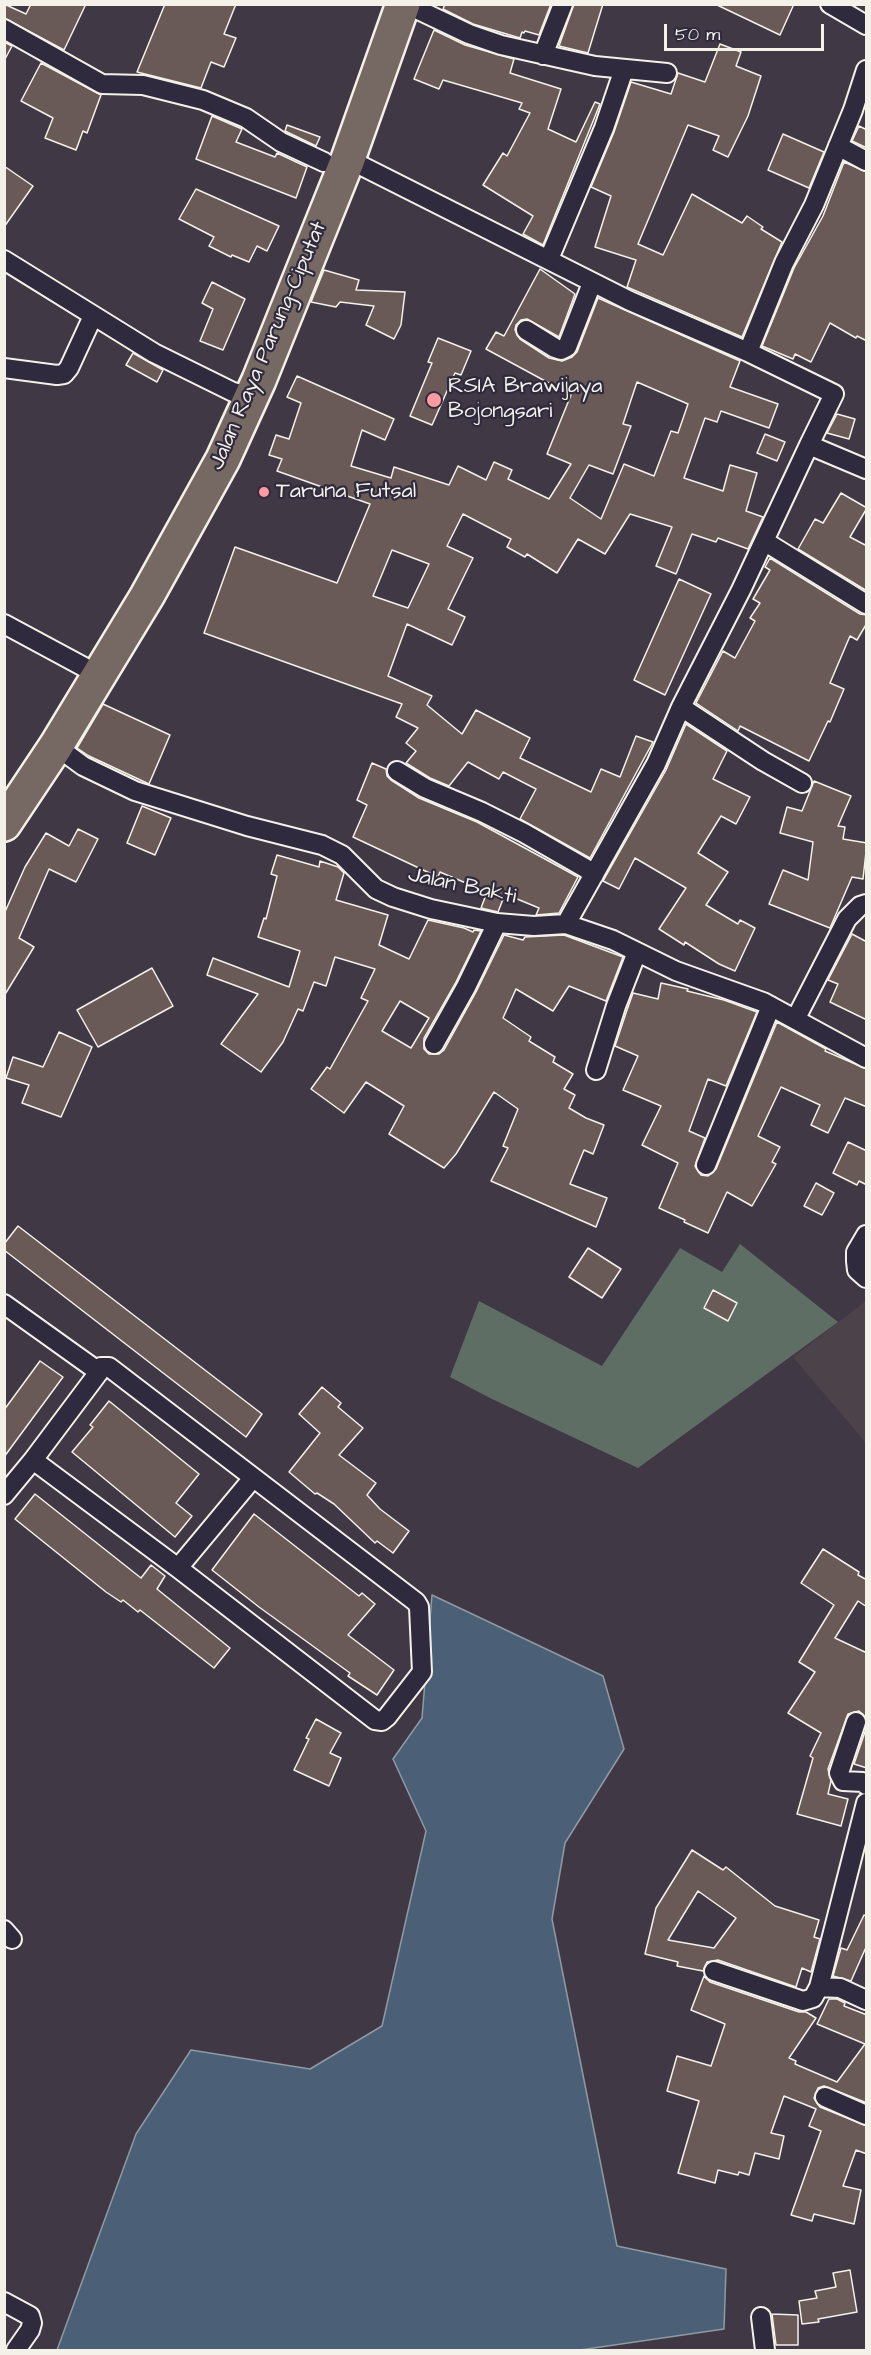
<!DOCTYPE html>
<meta charset="utf-8">
<style>
body{margin:0}
#map{position:relative;width:871px;height:2355px;overflow:hidden;background:#403845;font-family:"Architects Daughter",sans-serif}
canvas{display:block}
.frame{position:absolute;inset:0;border:6px solid #f4f1e8;pointer-events:none}
.scale{position:absolute;left:664px;top:24px;width:160px;height:27px;box-sizing:border-box;border:3px solid #f4f1e8;border-top:0;padding-left:8px;font-size:18px;line-height:21px;white-space:nowrap;color:#f4f1e8;-webkit-text-stroke:4px #2f2a3d;paint-order:stroke}
</style>
<div id="map">
<canvas width="871" height="2355"></canvas>
<div class="frame"></div>
<div class="scale">50 m</div>
</div>
<script>
const c = document.querySelector('canvas').getContext('2d');
c.lineJoin = 'round';
function paint(path, color) {
  c.fillStyle = color;
  c.fill(path, 'evenodd');
}
function shape(rows) {
  const path = new Path2D();
  for (const r of rows) {
    path.moveTo(r[0], r[1]);
    for (let i = 2; i < r.length; i += 2) path.lineTo(r[i], r[i + 1]);
  }
  return path;
}
function stroke(path, color, width, dash) {
  c.strokeStyle = color;
  c.lineWidth = width;
  c.lineCap = dash ? 'butt' : 'round';
  c.setLineDash(dash || []);
  c.stroke(path);
}
function write(font, color, halo, rows, align = 'center') {
  c.font = font + ' "Architects Daughter",sans-serif';
  c.lineWidth = 4.5;
  c.setLineDash([]);
  c.textBaseline = 'middle';
  c.strokeStyle = halo;
  c.fillStyle = color;
  for (const [text, x, y, turn = 0] of rows) {
    c.save();
    c.translate(x, y);
    c.rotate((+turn || 0) * Math.PI / 180);
    c.textAlign = isNaN(turn) ? turn : align;
    if (halo) c.strokeText(text, 0, 0);
    c.fillText(text, 0, 0);
    c.restore();
  }
}
paint(shape([
 [866,1301,866,1443,793,1357]
]), '#4c424a');
paint(shape([
 [740,1244,838,1322,638,1468,490,1398,450,1377,479,1301,602,1366,680,1248,722,1272]
]), '#5f6e65');
const water = shape([
 [432,1595,603,1676,624,1749,565,1843,552,1919,617,2246,726,2269,724,2329,580,2350,57,2350,136,2134,191,2050,310,2069,382,2026,426,1831,393,1759,422,1718,432,1595]
]);
paint(water, '#4b6076');
stroke(water, '#8f9aa4', 1.5);
const building = shape([
 [4,4,26,14,31,4,86,4,64,50,4,18,4,4],
 [165,4,236,4,224,34,236,38,224,67,211,62,201,88,137,72,165,4],
 [445,4,551,4,539,35,525,31,524,33,522,32,520,38,473,24,443,9,445,4],
 [574,4,603,4,588,53,559,46,574,4],
 [715,4,794,4,780,35,715,4],
 [434,30,465,45,514,59,510,73,561,89,548,129,576,142,595,102,600,104,543,245,523,234,533,216,483,185,503,153,507,156,530,113,519,109,522,103,443,80,439,89,414,79,434,30],
 [4,42,12,46,4,61,4,42],
 [720,44,741,52,736,66,761,76,748,116,728,157,713,150,719,136,688,125,638,244,663,255,692,194,742,223,747,216,763,227,761,229,782,242,742,337,627,287,636,260,595,247,611,196,591,187,614,132,631,82,671,94,678,73,705,82,720,44],
 [41,63,101,95,87,133,83,131,76,150,45,138,53,118,21,101,41,63],
 [212,116,242,129,236,142,275,157,277,153,307,167,296,198,196,159,212,116],
 [287,125,320,137,316,146,285,131,287,125],
 [859,126,867,130,867,148,852,141,859,126],
 [783,134,824,152,809,188,768,170,783,134],
 [844,162,867,172,867,341,857,336,856,338,830,323,811,362,795,354,793,359,762,346,794,268,823,216,844,162],
 [4,166,33,186,4,227,4,166],
 [196,189,279,226,267,251,257,246,249,262,232,255,231,257,209,246,214,237,179,219,196,189],
 [540,269,575,294,559,337,527,319,521,320,516,325,515,330,520,339,549,358,562,361,572,357,577,352,598,298,740,361,730,387,778,404,769,428,721,411,717,422,705,418,684,478,723,491,730,465,757,473,746,511,763,517,748,549,718,538,716,542,692,534,676,574,656,566,672,527,630,514,605,554,578,539,557,573,527,554,525,557,507,547,511,539,463,514,447,546,473,558,448,609,465,617,452,645,407,624,388,676,432,696,427,705,462,734,476,710,530,738,520,758,591,792,601,769,620,777,636,736,653,742,590,858,520,819,536,789,503,772,499,779,468,762,449,786,430,778,406,763,416,751,406,743,418,728,396,717,402,704,204,633,235,547,337,583,370,504,277,471,282,459,269,455,276,435,289,439,301,403,287,397,297,376,394,419,385,440,362,430,351,466,391,478,394,467,449,485,458,466,486,480,494,462,512,470,508,479,549,499,571,464,547,454,571,395,486,349,496,332,504,336,540,269],
 [637,382,688,404,678,433,671,431,654,476,624,464,601,519,570,498,589,465,613,474,631,426,623,424,637,382],
 [392,550,429,564,408,608,373,596,392,550],
 [324,270,359,280,356,290,405,292,401,325,394,339,366,325,374,306,340,302,336,307,311,302,324,270],
 [212,282,245,299,223,350,200,341,213,309,202,303,212,282],
 [438,338,471,351,461,375,455,373,432,425,410,416,432,363,428,362,438,338],
 [133,353,163,370,157,382,126,365,133,353],
 [837,414,855,419,849,439,827,433,837,414],
 [765,434,785,442,777,461,757,453,765,434],
 [841,493,867,508,850,537,867,546,867,591,798,549,815,519,823,523,841,493],
 [770,558,860,614,867,615,867,623,857,640,850,636,830,683,844,689,830,722,828,721,809,761,740,726,738,731,696,703,723,651,735,658,755,621,750,618,760,603,753,599,770,570,765,567,770,558],
 [679,579,711,594,665,695,634,680,679,579],
 [103,704,170,735,149,784,89,756,77,748,103,704],
 [686,724,727,751,713,779,750,797,736,824,721,816,698,853,728,872,706,905,738,924,740,920,755,928,735,971,719,964,685,942,684,945,659,929,686,888,635,858,619,889,603,881,666,770,686,724],
 [372,763,386,769,387,776,391,780,419,798,477,822,578,877,559,913,536,915,539,908,505,894,498,912,481,908,487,892,440,872,438,877,353,837,367,805,357,800,372,763],
 [814,781,851,796,838,826,845,827,843,839,867,843,863,879,852,877,830,928,769,904,783,870,808,880,813,842,780,833,787,807,802,811,814,781],
 [142,806,171,818,155,855,127,843,142,806],
 [78,829,98,839,76,882,49,869,19,938,34,947,4,996,4,914,25,867,46,833,69,846,78,829],
 [277,855,319,867,320,861,338,867,344,873,336,900,388,915,379,945,409,959,428,920,464,928,473,932,474,930,481,931,456,982,424,1038,424,1049,429,1054,439,1054,444,1050,476,992,504,935,523,940,525,937,564,935,623,957,606,1001,569,986,553,1011,516,989,503,1018,531,1037,529,1041,555,1057,553,1062,573,1074,564,1089,575,1095,569,1108,586,1118,604,1125,593,1154,584,1150,570,1184,607,1198,596,1227,491,1181,508,1148,503,1146,518,1109,494,1092,456,1154,444,1168,389,1134,404,1106,366,1082,344,1113,311,1089,327,1067,330,1069,368,1001,361,998,375,969,335,957,326,986,314,982,303,1011,298,1009,283,1042,261,1072,221,1044,258,994,207,975,213,958,289,987,300,951,258,937,264,918,266,919,277,876,271,874,277,855],
 [400,1001,429,1018,411,1048,382,1031,400,1001],
 [852,934,867,942,867,1020,830,1002,838,984,828,980,852,934],
 [152,968,173,1006,98,1047,77,1010,152,968],
 [661,983,688,989,687,991,724,1000,757,1012,726,1086,708,1079,689,1131,705,1138,695,1166,701,1175,708,1176,716,1169,777,1022,826,1049,825,1051,867,1069,867,1107,845,1098,828,1133,811,1125,820,1105,781,1087,758,1136,780,1147,772,1162,776,1164,752,1206,727,1192,708,1233,684,1222,685,1220,659,1208,678,1163,642,1145,661,1106,623,1090,638,1056,615,1046,627,1010,633,993,658,999,661,983],
 [59,1032,92,1047,61,1117,22,1103,29,1085,6,1078,13,1057,43,1067,59,1032],
 [848,1142,867,1151,867,1185,859,1181,857,1185,833,1173,848,1142],
 [816,1183,834,1193,822,1215,804,1206,816,1183],
 [18,1226,262,1414,246,1437,4,1250,4,1244,18,1226],
 [588,1248,621,1269,602,1298,569,1277,588,1248],
 [713,1290,737,1303,728,1321,704,1308,713,1290],
 [40,1361,63,1377,4,1457,4,1410,40,1361],
 [322,1387,341,1403,338,1407,363,1428,339,1455,376,1483,367,1495,380,1509,409,1531,393,1553,377,1541,375,1543,334,1504,317,1493,315,1494,289,1472,320,1433,299,1414,322,1387],
 [109,1401,199,1474,176,1503,192,1516,175,1537,72,1452,93,1427,90,1425,109,1401],
 [35,1494,141,1578,151,1565,165,1576,157,1589,230,1648,214,1668,140,1610,138,1612,123,1600,121,1602,106,1592,15,1519,35,1494],
 [254,1514,359,1596,362,1593,375,1604,348,1635,394,1670,377,1695,348,1676,350,1673,259,1607,212,1570,254,1514],
 [823,1549,859,1572,858,1575,867,1580,867,1607,858,1601,835,1638,867,1653,867,1719,859,1711,848,1714,828,1769,831,1781,828,1794,848,1799,841,1826,797,1814,813,1758,810,1756,821,1733,788,1713,815,1672,799,1662,834,1605,801,1583,823,1549],
 [316,1719,341,1733,330,1753,341,1758,329,1786,294,1770,309,1739,306,1738,316,1719],
 [867,1726,867,1768,854,1764,867,1726],
 [692,1850,723,1870,726,1867,775,1906,819,1920,814,1937,820,1939,811,1972,802,1968,796,1987,718,1960,707,1962,703,1971,677,1966,678,1962,645,1954,656,1908,692,1850],
 [698,1891,736,1918,714,1948,668,1940,698,1891],
 [864,1915,867,1916,867,1945,851,1981,833,1976,841,1948,847,1950,864,1915],
 [704,1976,710,1982,799,2012,806,2012,816,2018,789,2058,796,2061,795,2064,837,2082,865,2044,817,2024,829,1999,837,1999,845,2003,844,2006,867,2015,867,2103,824,2086,818,2088,814,2098,820,2107,867,2126,867,2154,856,2150,843,2186,861,2190,854,2224,814,2214,812,2221,791,2215,821,2131,809,2126,816,2109,784,2096,771,2133,784,2136,779,2159,755,2153,749,2175,739,2172,738,2175,718,2170,715,2183,678,2173,699,2101,667,2091,677,2056,711,2066,725,2024,691,2010,704,1976],
 [850,2270,857,2312,818,2319,819,2322,802,2324,799,2301,817,2298,815,2291,836,2287,833,2273,850,2270],
 [772,2314,798,2315,798,2345,776,2345,772,2314]
]);
paint(building, '#695a57');
stroke(building, '#f4f1e8', 1.5);
const street = shape([
 [406,4,469,34,501,45,595,66,667,73],
 [830,4,866,25],
 [4,29,102,84,143,85,203,100,246,118,281,142,324,162],
 [543,55,563,4],
 [838,146,866,161],
 [348,159,630,301,748,352,834,394,809,445],
 [549,259,604,128,624,69],
 [4,260,154,353,233,392,252,397],
 [526,330,555,348,561,350,567,347,592,283],
 [748,352,784,263,814,205,853,110,866,70],
 [4,368,57,375,64,374,69,368,93,316],
 [764,541,866,604],
 [4,624,84,667],
 [681,707,763,761,802,783],
 [56,746,83,766,135,791,247,826,322,845,342,855,376,889,393,897,431,909,497,923,534,926,566,924,613,940,676,971,763,1002,866,1058],
 [397,771,425,788,482,812,524,833,585,868,594,875],
 [566,924,656,764,681,707,741,590,809,445,866,469],
 [796,1018,847,919,860,906,866,904],
 [434,1044,466,987,497,923],
 [596,1070,616,1006,637,952],
 [706,1165,771,1006],
 [866,1235,856,1252,856,1261,857,1270,866,1278],
 [4,1304,99,1372,101,1367,109,1367,416,1602,419,1607,422,1672,387,1717,382,1721,375,1720,178,1568,33,1460,99,1372],
 [4,1495,33,1460],
 [178,1568,253,1478],
 [856,1722,839,1773,843,1781,863,1782,866,1785],
 [4,1930,12,1939],
 [714,1971,803,2001,813,1998,819,1987,866,1803],
 [819,1987,840,1988,866,2000],
 [825,2097,866,2115],
 [4,2302,30,2316,32,2323,30,2330,16,2350],
 [761,2317,765,2350]
]);
const highway = shape([
 [4,824,56,746,147,596,223,459,259,380,348,159,403,4]
]);
stroke(street, '#f4f1e8', 22);
stroke(highway, '#f4f1e8', 38);
stroke(street, '#2f2a3d', 18);
stroke(highway, '#766964', 33);
for (const [x, y, r, color] of [
 [434,400,8,"#ff9aa2"],
 [264,492,6,"#ff9aa2"]
]) {
  const dot = new Path2D();
  dot.arc(x, y, r, 0, 2 * Math.PI);
  c.fillStyle = color;
  c.fill(dot);
  stroke(dot, '#2f2a3d', 2);
}
write('22px', '#f4f1e8', '#2f2a3d', [
 ["Jalan Raya Parung—Ciputat",269,346,-67],
 ["Jalan Bakti",462,887,12]
]);
write('22px', '#f4f1e8', '#2f2a3d', [
 ["RSIA Brawijaya",448,387],
 ["Bojongsari",448,412],
 ["Taruna Futsal",276,492]
], 'left');
</script>
